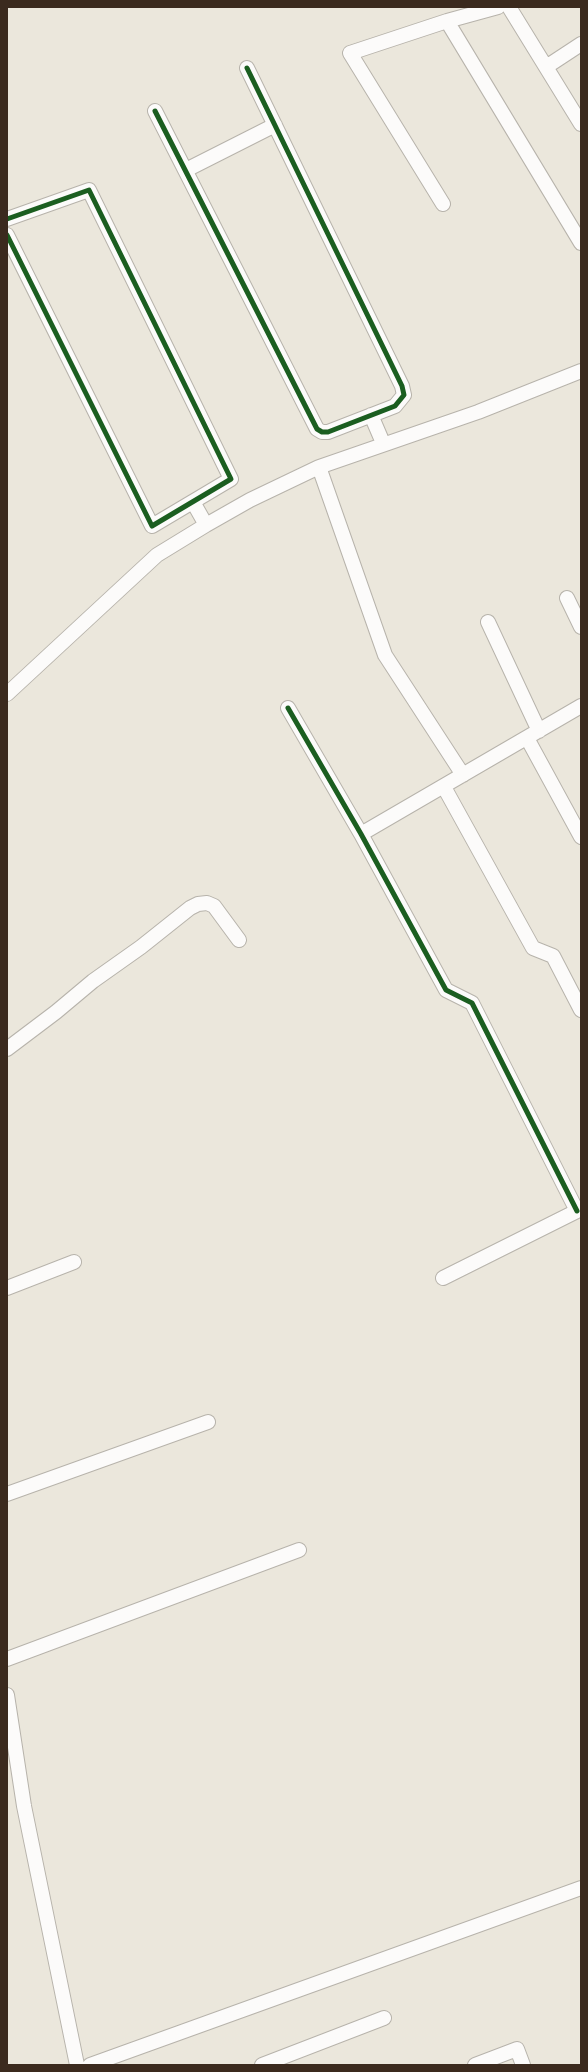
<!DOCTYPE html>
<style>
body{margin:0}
#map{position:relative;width:588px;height:2072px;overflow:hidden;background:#ebe7dc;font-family:"IM FELL Double Pica",serif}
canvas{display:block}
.frame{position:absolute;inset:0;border:8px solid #3b2a1e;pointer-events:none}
</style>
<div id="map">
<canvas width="588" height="2072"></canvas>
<div class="frame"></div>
</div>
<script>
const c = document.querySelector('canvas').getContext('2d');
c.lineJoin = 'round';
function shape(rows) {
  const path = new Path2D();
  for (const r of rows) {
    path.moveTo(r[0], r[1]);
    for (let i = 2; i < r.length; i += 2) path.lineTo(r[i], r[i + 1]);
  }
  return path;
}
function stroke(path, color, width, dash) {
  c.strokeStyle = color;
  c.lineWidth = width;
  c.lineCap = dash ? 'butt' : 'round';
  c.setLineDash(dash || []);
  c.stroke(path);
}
const street = shape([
 [498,7,447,21,581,243],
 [509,7,581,124],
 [546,67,581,44],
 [155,111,317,429,322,432,328,432,395,406,404,395,402,386,247,68],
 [186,170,275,125],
 [443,204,350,53,447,21],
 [7,219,89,190,231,479,152,526,7,235],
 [371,415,383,443],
 [319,467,385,655,463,775],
 [193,502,206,525],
 [567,598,581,627],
 [488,622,539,731],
 [7,694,157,555,206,525,250,500,319,467,478,412,581,371],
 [288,708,361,834,446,990,472,1003,577,1211],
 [527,738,581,837],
 [444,787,533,948,553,956,581,1010],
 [361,834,581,706],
 [7,1049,56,1012,93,981,141,947,190,908,198,904,207,903,214,906,239,940],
 [443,1278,581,1209],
 [7,1288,74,1262],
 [7,1494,208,1422],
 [7,1659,299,1550],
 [7,1695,24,1806,77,2065],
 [90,2065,581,1888],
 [262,2065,384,2018],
 [475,2065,517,2049,523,2065]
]);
stroke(street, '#b7b3ab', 16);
stroke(street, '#fcfbfa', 14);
stroke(shape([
 [155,111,317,429,322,432,328,432,395,406,404,395,402,386,247,68],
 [7,219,89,190,231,479,152,526,7,235],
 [288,708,361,834,446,990,472,1003,577,1211]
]), '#1b5e20', 5);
</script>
